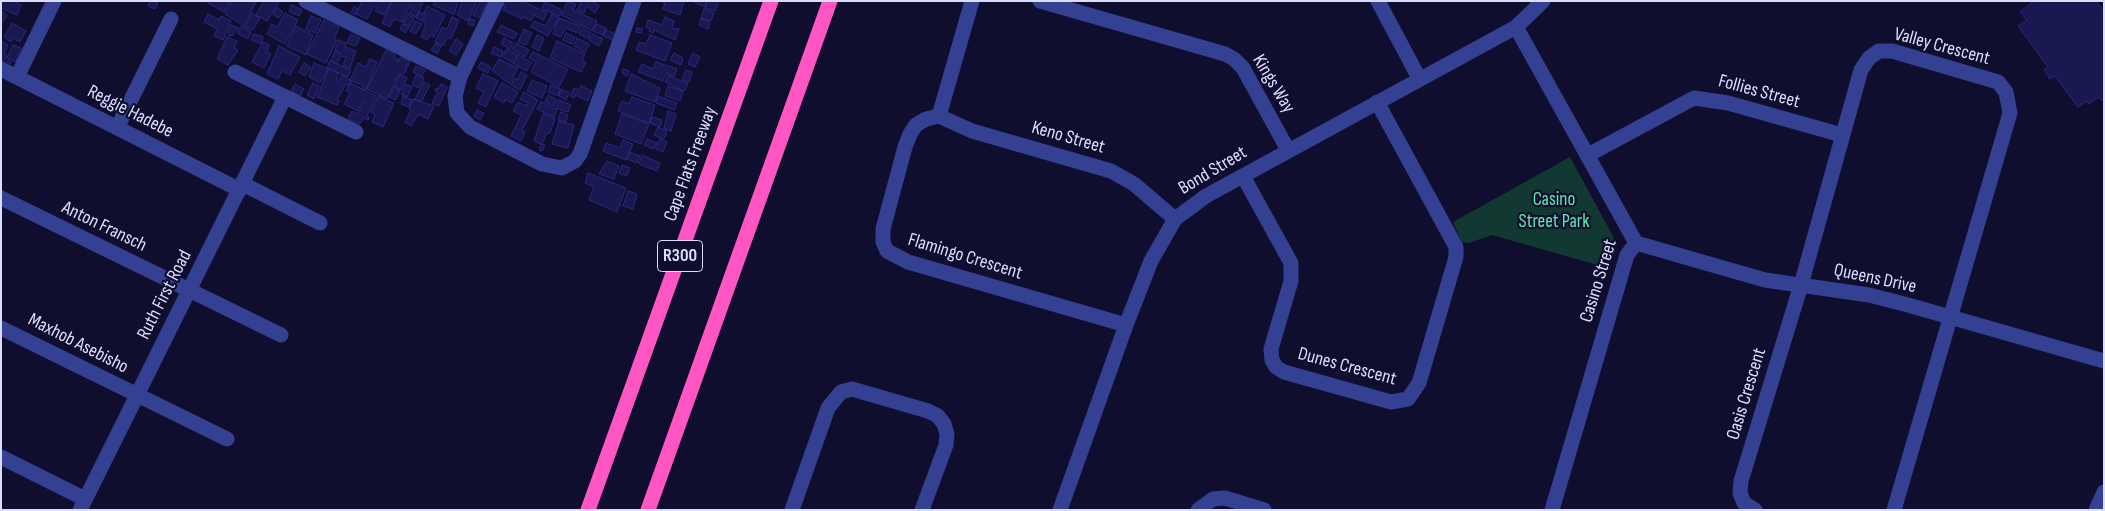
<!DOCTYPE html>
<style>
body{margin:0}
#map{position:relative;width:2105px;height:511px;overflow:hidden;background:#0f0e2e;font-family:"Sofia Sans Condensed",sans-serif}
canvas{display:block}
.frame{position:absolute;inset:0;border:2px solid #dbddff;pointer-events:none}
</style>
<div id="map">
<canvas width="2105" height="511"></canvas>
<div class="frame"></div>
</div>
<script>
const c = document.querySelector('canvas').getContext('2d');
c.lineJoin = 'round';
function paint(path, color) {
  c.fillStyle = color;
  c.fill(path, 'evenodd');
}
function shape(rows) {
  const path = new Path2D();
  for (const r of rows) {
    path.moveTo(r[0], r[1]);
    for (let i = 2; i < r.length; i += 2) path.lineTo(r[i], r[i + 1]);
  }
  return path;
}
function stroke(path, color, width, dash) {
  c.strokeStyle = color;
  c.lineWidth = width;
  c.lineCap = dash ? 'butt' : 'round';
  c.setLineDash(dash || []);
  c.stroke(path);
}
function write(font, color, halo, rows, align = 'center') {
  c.font = font + ' "Sofia Sans Condensed",sans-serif';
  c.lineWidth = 4.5;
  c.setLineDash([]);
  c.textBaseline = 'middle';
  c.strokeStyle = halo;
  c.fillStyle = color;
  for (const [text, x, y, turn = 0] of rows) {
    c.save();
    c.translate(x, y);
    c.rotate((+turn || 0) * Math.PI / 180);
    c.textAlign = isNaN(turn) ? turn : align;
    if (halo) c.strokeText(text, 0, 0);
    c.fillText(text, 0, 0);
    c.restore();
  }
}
paint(shape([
 [1570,157,1614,238,1608,268,1492,235,1469,243,1462,242,1453,222]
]), '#113931');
const building = shape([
 [1,1,14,1,21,5,17,15,1,8,1,1],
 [150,1,158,3,155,9,148,6,150,1],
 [209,1,230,1,224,12,208,3,209,1],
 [232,1,256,2,244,26,225,14,232,1],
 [264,1,280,1,267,21,256,15,264,1],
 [362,1,392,1,384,15,375,11,377,7,374,6,367,19,356,14,362,1],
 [392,1,420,1,423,3,416,17,409,13,412,7,410,5,402,22,394,19,390,27,382,23,392,1],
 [435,1,454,1,458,3,454,14,433,5,435,1],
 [477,1,468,21,457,15,462,1,477,1],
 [480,1,488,1,479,18,473,15,480,1],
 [508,1,522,1,547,13,543,20,534,15,531,21,523,17,522,19,503,10,505,7,503,6,508,1],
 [567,1,576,4,573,10,597,21,592,31,562,15,567,1],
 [577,1,593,1,599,6,595,13,587,6,584,13,577,10,581,3,577,1],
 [660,1,684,1,680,15,663,9,665,3,660,1],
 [692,1,707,1,705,7,692,1],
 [707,1,719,1,715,11,705,8,707,1],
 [2034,1,2096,1,2104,12,2104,98,2101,100,2098,97,2089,104,2087,101,2078,107,2055,76,2050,79,2044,70,2048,67,2018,26,2027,20,2020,12,2034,1],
 [545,2,562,10,560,16,542,9,545,2],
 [292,5,302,10,299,16,289,11,292,5],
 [427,6,445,15,434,37,430,35,427,40,421,37,426,23,423,22,427,15,424,13,427,6],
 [354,7,358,9,355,15,351,13,354,7],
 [277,8,283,12,279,18,273,15,277,8],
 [704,9,714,13,711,21,701,18,704,9],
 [1,11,7,15,1,25,1,11],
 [419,12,425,15,422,21,416,18,419,12],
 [252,13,260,18,253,30,245,27,252,13],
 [285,13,298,20,285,44,267,34,272,24,277,27,285,13],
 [208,14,219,20,221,16,231,21,223,40,214,36,217,29,204,22,208,14],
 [408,14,414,18,409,27,403,23,408,14],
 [552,14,559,18,548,36,531,27,534,21,546,26,552,14],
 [311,16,321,20,315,33,310,30,309,33,313,35,306,55,287,46,296,26,305,31,311,16],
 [452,17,459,20,451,39,447,38,443,46,435,42,442,27,447,29,452,17],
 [665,17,674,21,672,28,679,29,675,40,654,30,653,33,649,31,650,29,646,27,648,20,662,25,665,17],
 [559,18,580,26,577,33,566,28,561,37,553,34,559,18],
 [470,19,475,20,473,26,468,24,470,19],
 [701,19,710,22,708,29,699,25,701,19],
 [324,20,339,27,334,39,337,40,326,63,307,54,324,20],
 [415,21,422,24,416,34,410,31,415,21],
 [12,23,26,31,20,42,13,38,11,42,4,37,12,23],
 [403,24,409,27,405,33,400,29,403,24],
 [596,24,606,28,603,35,593,31,596,24],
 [231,25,238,28,232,36,228,35,231,25],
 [501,25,517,33,514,39,497,32,501,25],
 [241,26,251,32,248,39,237,33,241,26],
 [582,28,591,33,588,39,579,34,582,28],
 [637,28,643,29,641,33,636,32,637,28],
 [524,29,532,33,526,45,518,42,524,29],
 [606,30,616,34,613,40,603,36,606,30],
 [566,33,575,37,572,44,563,40,566,33],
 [254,34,263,37,261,44,251,40,254,34],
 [351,34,360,38,356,46,347,43,351,34],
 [593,34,603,39,599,46,589,40,593,34],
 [537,35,544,38,539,51,532,47,537,35],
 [650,35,672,43,665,61,636,50,639,42,646,44,650,35],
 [227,37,237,41,234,48,238,50,228,65,217,59,227,37],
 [504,38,513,43,510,49,501,44,504,38],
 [577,38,589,44,585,52,574,46,577,38],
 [456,39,463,44,456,55,449,51,456,39],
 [339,40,346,43,345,47,356,51,350,68,343,65,346,57,341,56,337,64,331,61,335,51,341,54,335,50,339,40],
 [1,41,8,45,4,54,7,56,2,65,1,41],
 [557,41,585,54,582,61,586,62,581,72,550,58,557,41],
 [263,42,269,45,267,52,271,54,264,68,252,62,263,42],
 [436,43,441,47,437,54,431,50,436,43],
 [516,43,529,50,525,57,512,49,516,43],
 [13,45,21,48,16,62,12,60,10,64,7,62,9,59,7,58,13,45],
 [279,46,300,57,290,75,282,71,278,79,267,74,279,46],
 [494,47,503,51,501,57,491,53,494,47],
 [507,49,518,55,513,63,502,56,507,49],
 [386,50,395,55,394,57,398,59,398,62,401,57,410,61,408,66,406,65,407,68,404,74,399,74,387,99,367,89,386,50],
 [533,52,568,69,559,87,531,72,536,62,529,58,533,52],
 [674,53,683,58,681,65,670,60,674,53],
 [693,53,700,57,695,67,688,64,693,53],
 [518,55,532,63,526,71,513,63,518,55],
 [370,59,377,62,366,90,362,89,364,86,350,80,358,63,366,67,370,59],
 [499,59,518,68,509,84,492,70,499,59],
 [330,61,351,70,348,77,327,68,330,61],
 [481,62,491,67,488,73,478,68,481,62],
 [656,62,677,69,674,76,666,73,663,81,638,72,642,64,653,69,656,62],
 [304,63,311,67,305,76,299,72,304,63],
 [314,63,328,69,320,83,309,77,314,63],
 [416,66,425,70,422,76,413,72,416,66],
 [329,68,339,73,336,79,339,81,342,75,351,81,349,86,346,84,337,100,340,101,337,105,317,97,329,68],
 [623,69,629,71,627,76,622,73,623,69],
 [686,70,692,72,689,82,682,80,686,70],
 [521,72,527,75,520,90,511,85,514,78,518,80,521,72],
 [483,74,498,81,486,107,478,103,484,92,476,88,483,74],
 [631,74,660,88,655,102,625,91,631,74],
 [400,75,407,78,401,90,395,86,400,75],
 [416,75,424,78,419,88,412,85,416,75],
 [668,75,688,84,684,91,665,82,668,75],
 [532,80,547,86,542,98,527,91,532,80],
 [424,82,430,85,421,102,415,99,424,82],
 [313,83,319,86,314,99,307,95,313,83],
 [350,83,376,96,367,116,369,117,368,120,363,118,360,124,348,119,352,111,358,114,365,101,363,100,358,111,344,104,350,93,346,91,350,83],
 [502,83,518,92,512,103,505,99,504,103,494,97,502,83],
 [295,84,304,89,300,96,291,91,295,84],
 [406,84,412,87,407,97,401,94,406,84],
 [441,84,447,87,439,106,432,103,438,92,435,91,436,88,439,89,441,84],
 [551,85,560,89,558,96,548,92,551,85],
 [581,86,592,91,588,101,575,95,574,98,570,96,574,88,579,90,581,86],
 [668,86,683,91,680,101,665,96,668,86],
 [394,87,400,90,396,100,389,97,394,87],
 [561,89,569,93,566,100,559,96,561,89],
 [524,92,538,100,522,130,525,132,521,141,511,136,521,115,513,111,518,102,527,106,528,103,520,99,524,92],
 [548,95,557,100,554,106,545,102,548,95],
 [378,96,394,103,383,127,372,122,375,114,371,112,378,96],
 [403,96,412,100,409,107,401,104,403,96],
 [658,96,677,103,674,110,656,103,658,96],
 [632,97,655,105,649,123,618,111,622,101,629,104,632,97],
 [413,99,434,106,428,119,418,114,411,126,405,122,411,110,409,109,413,99],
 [559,100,571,105,568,112,556,108,559,100],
 [541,102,557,110,554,117,537,109,541,102],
 [477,110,484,113,480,120,474,116,477,110],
 [668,111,676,114,671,131,664,128,668,111],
 [561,112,568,115,566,122,558,120,561,112],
 [543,114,555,118,550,133,547,133,542,144,545,145,542,151,539,150,541,144,534,141,543,114],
 [622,114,649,124,641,144,615,134,622,114],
 [652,117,662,120,660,127,650,123,652,117],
 [559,121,574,125,568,148,552,144,559,121],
 [658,127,667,131,664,139,654,135,658,127],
 [647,139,657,143,654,149,644,145,647,139],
 [660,139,667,142,663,152,656,149,660,139],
 [623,140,633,144,626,160,603,151,606,143,620,148,623,140],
 [630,152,640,156,637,163,627,159,630,152],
 [642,155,660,163,657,171,639,164,642,155],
 [607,161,619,166,614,179,599,174,607,161],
 [622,165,630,168,627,176,619,173,622,165],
 [588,173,626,188,617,212,589,200,594,187,585,183,588,173],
 [628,191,637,194,633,209,623,206,628,191]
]);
paint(building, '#1a1851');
stroke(building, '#2b2880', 1);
stroke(shape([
 [306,1,460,77],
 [497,1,460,77,455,96,457,113,470,127,542,164,562,168,575,161,580,154,634,1],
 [972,1,939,116,926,119,916,125,910,134,905,147,883,229,883,242,887,251,908,262,1126,325],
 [1040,1,1225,54,1234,59,1243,68,1288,150],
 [1378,1,1419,78],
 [1516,27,1636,243],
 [1,69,240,190],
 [235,72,356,132],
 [17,77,54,1],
 [939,116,972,131,1111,171,1134,184,1175,219],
 [117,128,171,19],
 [1588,155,1694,98,1728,103,1842,135],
 [1243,176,1291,263,1291,281,1271,349,1272,360,1276,367,1284,372,1391,402,1408,399,1419,383,1456,257,1456,247,1377,102],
 [243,184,320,223],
 [1,198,281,335],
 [1636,243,1765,280,1869,295,1908,305,2104,361],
 [1,328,227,439],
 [1,457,85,499],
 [80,510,285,97],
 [792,510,828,408,841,392,852,389,928,411,938,416,944,424,947,434,946,445,922,510],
 [1060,510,1126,325,1151,261,1175,219,1206,196,1516,27,1543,1],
 [1198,510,1213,499,1225,498,1264,510],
 [1552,510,1627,255,1636,243],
 [1755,510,1744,503,1740,493,1741,481,1801,285,1861,70,1869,58,1879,51,1892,51,1998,82,2006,92,2010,113,1894,510],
 [2096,510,2104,492]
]), '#344092', 15);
stroke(shape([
 [588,510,771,1],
 [648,510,830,1]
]), '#ff56c3', 15);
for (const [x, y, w] of [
 [680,256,45]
]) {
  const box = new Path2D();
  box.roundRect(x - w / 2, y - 15.5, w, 31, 4);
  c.fillStyle = '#0f0e2e';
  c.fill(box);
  stroke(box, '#dbddff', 1);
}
write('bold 18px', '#dbddff', null, [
 ["R300",680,256]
]);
write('19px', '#dbddff', '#0f0e2e', [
 ["Valley Crescent",1942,47,15],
 ["Kings Way",1273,84,59],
 ["Follies Street",1759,92,15],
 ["Reggie Hadebe",130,112,27],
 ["Keno Street",1068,138,16],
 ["Cape Flats Freeway",691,164,-70],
 ["Bond Street",1213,171,-31],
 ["Anton Fransch",104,227,26],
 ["Flamingo Crescent",965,257,17],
 ["Queens Drive",1875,279,12],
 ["Casino Street",1599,281,-73],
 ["Ruth First Road",165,295,-63],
 ["Maxhob Asebisho",78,344,27],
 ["Dunes Crescent",1347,367,15],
 ["Oasis Crescent",1747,394,-73]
]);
write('19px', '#59eeb0', '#0f0e2e', [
 ["Casino",1554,200],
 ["Street Park",1554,222]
]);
</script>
